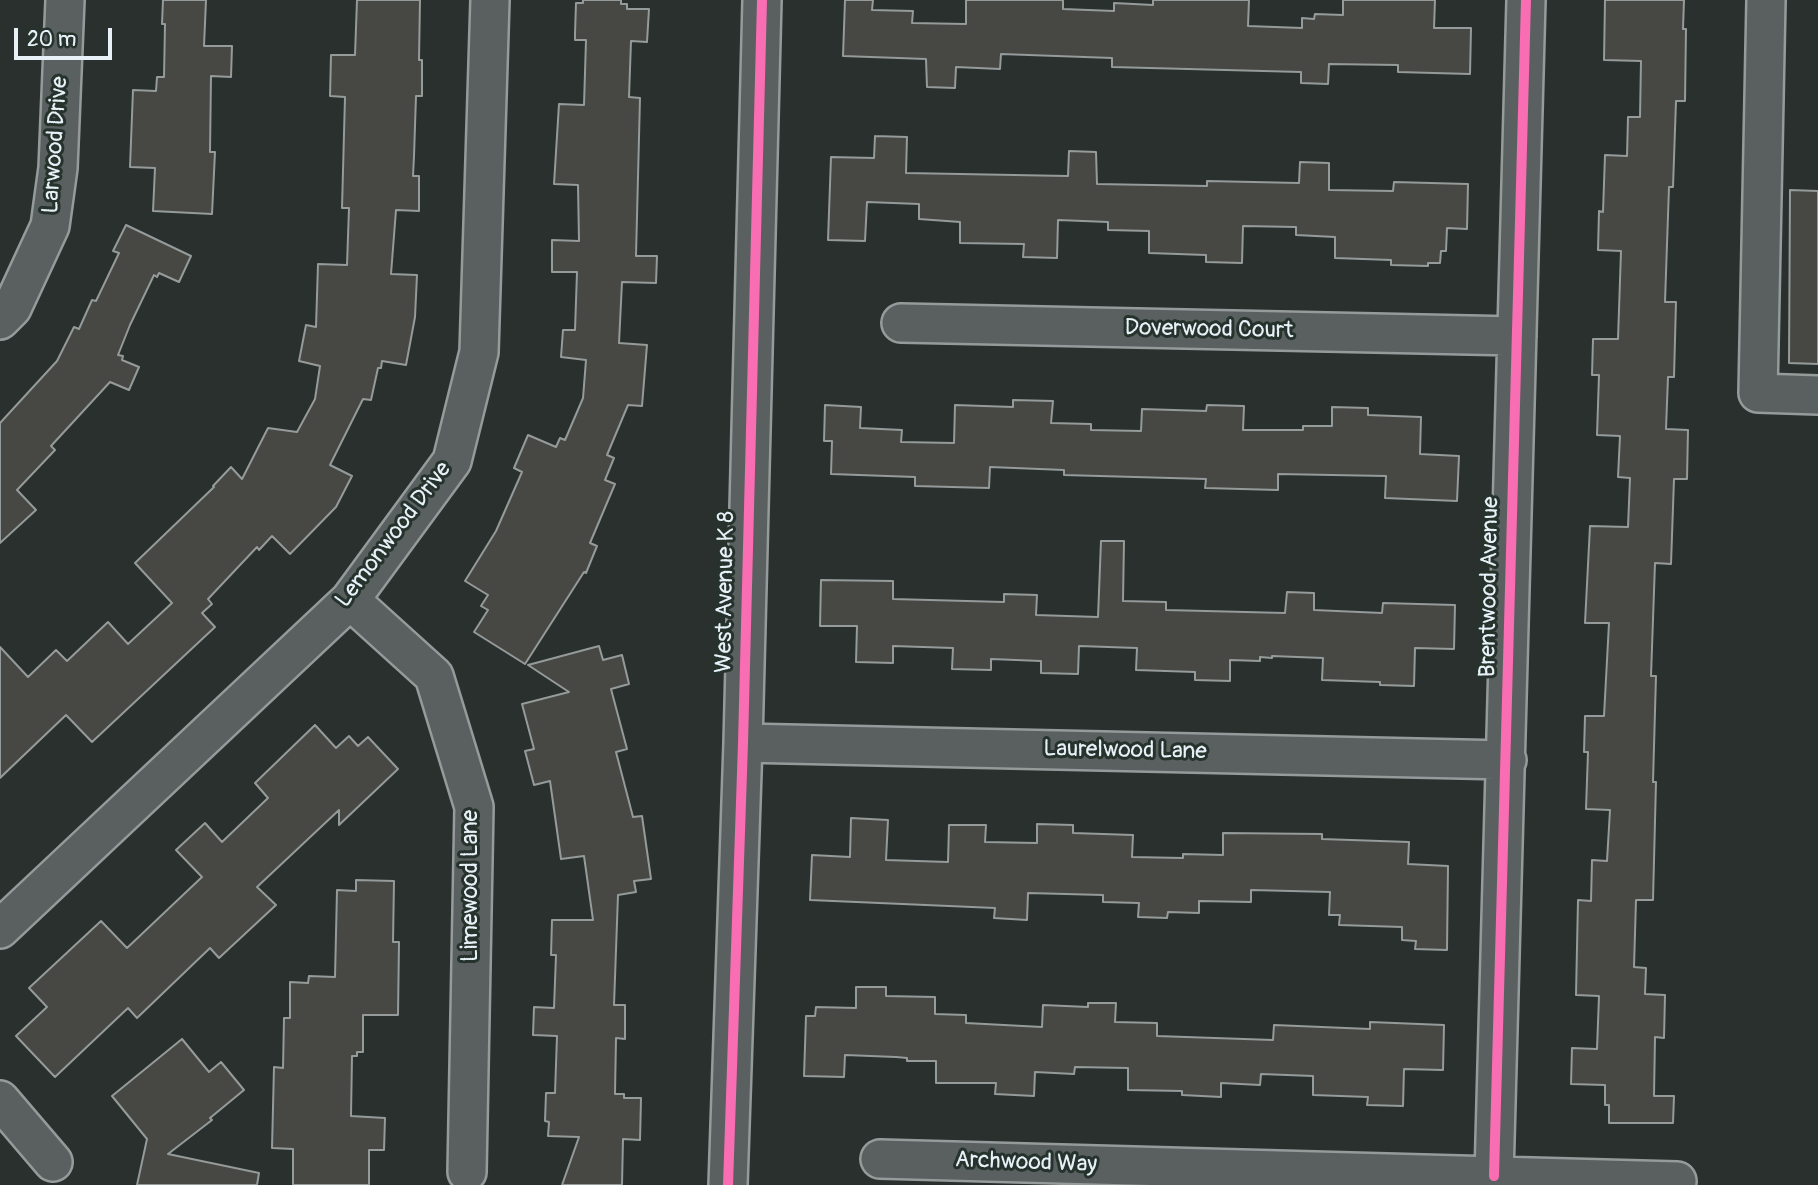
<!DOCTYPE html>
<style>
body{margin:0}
#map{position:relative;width:1818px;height:1185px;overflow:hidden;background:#29302d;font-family:Pangolin,sans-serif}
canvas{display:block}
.scale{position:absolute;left:14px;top:28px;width:98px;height:32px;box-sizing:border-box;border:4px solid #e8f1f8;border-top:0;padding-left:9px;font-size:21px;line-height:24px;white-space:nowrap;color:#e8f1f8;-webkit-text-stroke:5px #26332d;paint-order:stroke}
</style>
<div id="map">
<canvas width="1818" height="1185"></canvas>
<div class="scale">20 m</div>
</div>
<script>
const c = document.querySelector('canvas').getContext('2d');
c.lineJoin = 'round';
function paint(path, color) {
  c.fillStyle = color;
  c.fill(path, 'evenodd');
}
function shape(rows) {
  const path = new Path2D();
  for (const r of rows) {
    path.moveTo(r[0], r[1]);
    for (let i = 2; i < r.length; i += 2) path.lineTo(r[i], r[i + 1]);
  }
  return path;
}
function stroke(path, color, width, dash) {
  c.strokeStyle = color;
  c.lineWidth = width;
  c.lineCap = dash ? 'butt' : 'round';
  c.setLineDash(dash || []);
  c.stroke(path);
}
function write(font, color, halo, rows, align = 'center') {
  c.font = font + ' Pangolin,sans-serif';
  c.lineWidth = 6;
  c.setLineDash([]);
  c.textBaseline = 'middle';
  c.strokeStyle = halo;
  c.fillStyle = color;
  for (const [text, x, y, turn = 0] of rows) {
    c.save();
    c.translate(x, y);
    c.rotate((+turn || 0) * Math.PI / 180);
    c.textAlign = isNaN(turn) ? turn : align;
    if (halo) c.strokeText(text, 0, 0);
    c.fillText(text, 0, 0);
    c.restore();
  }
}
const building = shape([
 [163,0,206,0,204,46,232,46,231,77,211,76,210,152,215,152,212,214,153,211,155,168,130,167,133,90,156,91,157,77,164,77,165,24,162,24,163,0],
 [357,0,420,0,419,60,422,60,422,96,416,96,414,156,413,176,419,176,419,211,396,210,391,274,417,275,415,317,406,365,382,361,381,368,378,368,371,400,363,399,330,465,352,476,336,507,290,554,272,536,259,550,257,547,208,599,212,604,202,613,215,627,92,742,66,715,0,778,0,647,28,677,56,650,67,661,108,622,128,644,172,603,135,563,214,487,213,486,231,467,242,479,268,428,297,432,315,399,320,366,299,361,306,325,316,327,318,264,347,265,349,208,342,208,345,97,330,96,331,55,355,55,357,0],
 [583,0,621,0,621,4,627,4,627,9,649,9,647,42,631,41,629,97,640,98,636,256,657,256,656,283,622,282,619,343,647,345,642,406,628,405,607,455,614,458,605,480,615,484,590,543,597,546,586,573,584,572,525,664,474,632,488,610,481,606,488,595,465,581,496,531,522,472,514,468,528,435,556,447,560,438,565,440,583,398,586,360,561,357,563,330,575,330,577,272,552,272,552,240,579,241,578,185,554,184,559,104,584,105,586,40,575,40,575,34,576,3,583,3,583,0],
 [845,0,873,0,872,10,913,11,912,23,966,24,966,0,1063,0,1063,9,1114,11,1114,3,1153,5,1153,0,1249,0,1248,26,1302,28,1302,18,1314,19,1315,14,1343,15,1343,0,1435,0,1434,28,1471,28,1470,74,1398,72,1398,65,1329,64,1328,84,1301,83,1301,72,1112,67,1112,58,1001,54,1000,69,956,67,955,88,927,87,926,59,843,56,845,0],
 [1605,0,1684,0,1683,29,1686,29,1685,101,1676,101,1673,187,1669,187,1665,302,1676,302,1674,377,1668,377,1666,429,1688,430,1687,479,1674,479,1671,564,1655,563,1651,676,1656,676,1653,782,1656,782,1653,900,1636,900,1634,967,1646,968,1645,994,1665,995,1664,1038,1655,1037,1654,1096,1674,1096,1673,1123,1609,1123,1609,1105,1605,1105,1605,1085,1571,1084,1572,1048,1597,1049,1599,996,1576,995,1578,900,1591,901,1592,860,1607,861,1610,810,1586,809,1588,752,1584,752,1585,716,1604,716,1609,623,1585,623,1590,526,1628,527,1630,478,1618,477,1620,436,1597,435,1599,375,1592,375,1593,339,1618,339,1621,251,1598,250,1599,211,1603,212,1605,155,1627,156,1628,117,1640,117,1641,61,1604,60,1605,0],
 [875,136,907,137,906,173,1068,176,1069,151,1096,152,1097,184,1207,186,1207,181,1299,183,1300,162,1329,163,1329,190,1393,191,1394,182,1468,184,1467,229,1447,228,1446,251,1441,251,1440,263,1428,263,1428,266,1391,265,1391,260,1335,258,1335,237,1296,235,1296,227,1243,226,1242,263,1206,262,1206,255,1149,253,1149,231,1108,230,1108,222,1058,220,1057,258,1023,257,1024,244,960,243,960,222,919,219,919,204,867,202,865,241,828,240,831,157,874,158,875,136],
 [1790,190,1818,191,1818,364,1789,363,1790,190],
 [126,225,191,256,179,282,159,273,157,277,154,275,130,325,118,355,123,356,122,360,139,367,129,390,110,382,51,446,55,450,17,490,36,510,0,543,0,423,57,361,74,327,79,329,92,300,96,301,119,253,113,251,126,225],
 [1013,400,1053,401,1051,423,1091,424,1091,430,1141,431,1142,409,1206,411,1207,405,1244,406,1243,430,1303,430,1303,426,1332,426,1332,407,1368,408,1368,415,1421,417,1420,454,1459,456,1457,501,1385,498,1386,476,1278,474,1278,490,1205,488,1206,479,1064,475,1064,470,990,467,989,488,915,486,915,477,831,474,832,441,824,441,825,405,861,407,860,428,902,430,901,442,954,443,955,405,1013,407,1013,400],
 [1101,541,1124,541,1123,601,1166,602,1166,610,1285,613,1287,592,1314,593,1314,610,1382,613,1383,603,1455,605,1454,649,1415,648,1414,686,1380,685,1380,682,1322,680,1323,658,1272,656,1272,658,1260,657,1260,661,1230,660,1230,681,1195,680,1195,672,1136,670,1137,648,1079,646,1078,674,1041,673,1041,661,991,659,991,670,952,669,953,648,893,646,893,663,856,662,857,626,820,626,821,580,893,581,893,599,1004,602,1004,594,1037,595,1036,615,1098,617,1101,541],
 [599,646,603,660,622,655,629,684,611,689,627,749,616,752,633,817,642,816,651,879,634,881,636,892,618,895,614,1005,625,1005,625,1039,616,1038,615,1094,624,1094,624,1098,641,1098,640,1140,623,1139,622,1185,562,1185,579,1137,548,1136,549,1122,545,1121,546,1093,555,1093,557,1036,533,1035,534,1007,554,1008,556,955,551,955,552,920,593,920,584,856,561,859,550,781,534,785,525,751,534,749,522,704,569,692,528,665,599,646],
 [315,725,336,748,349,736,358,746,368,737,398,769,339,825,339,810,257,887,276,905,219,958,210,948,137,1018,128,1008,55,1077,16,1036,47,1007,29,988,101,921,127,948,202,877,176,850,205,823,222,842,268,798,255,783,315,725],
 [851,818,888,820,886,860,948,862,949,825,986,825,985,842,1037,843,1037,824,1073,825,1073,833,1133,835,1132,857,1183,858,1183,854,1223,855,1223,833,1322,834,1322,839,1409,842,1408,864,1448,866,1447,950,1415,949,1416,941,1402,940,1402,927,1339,925,1340,915,1329,915,1330,892,1251,890,1251,902,1199,901,1199,913,1168,912,1167,918,1138,917,1139,903,1103,902,1103,895,1028,893,1027,920,994,918,995,908,810,900,812,855,850,857,851,818],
 [356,880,394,881,393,942,399,942,398,1015,363,1015,363,1052,357,1052,357,1056,352,1056,351,1116,385,1118,384,1150,369,1150,369,1185,293,1185,293,1149,272,1148,274,1067,283,1068,284,1018,290,1018,290,982,308,983,309,976,335,977,337,890,356,891,356,880],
 [856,987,886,987,886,996,935,997,935,1014,966,1015,966,1023,1042,1027,1043,1005,1088,1007,1088,1003,1116,1003,1115,1022,1157,1023,1157,1036,1273,1040,1274,1025,1370,1029,1370,1022,1444,1025,1443,1070,1404,1069,1403,1106,1367,1105,1368,1097,1313,1095,1313,1076,1261,1074,1260,1085,1221,1083,1221,1097,1182,1095,1182,1091,1128,1090,1128,1068,1075,1067,1074,1074,1035,1072,1034,1096,995,1094,996,1083,936,1083,936,1061,907,1061,907,1058,896,1057,845,1055,844,1077,804,1076,806,1016,815,1016,816,1007,856,1008,856,987],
 [182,1039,209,1072,221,1062,244,1090,210,1118,212,1120,168,1154,259,1173,257,1185,137,1185,147,1139,112,1096,182,1039]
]);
paint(building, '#474844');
stroke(building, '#959a9a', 2);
const minor = shape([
 [1766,0,1758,393,1818,395],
 [0,320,12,308,50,226,58,168,65,0],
 [901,323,1517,336],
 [350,600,434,676,474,807,467,1172],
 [743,743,1507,760],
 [0,929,350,600,452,461,479,352,490,0],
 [0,1100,53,1162],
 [880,1159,1677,1181],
 [1494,1176,1526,0],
 [728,1185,743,743,762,0]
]);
stroke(minor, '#959a9a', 42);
stroke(minor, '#5a6060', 37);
stroke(shape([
 [1494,1176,1526,0],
 [728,1185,743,743,762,0]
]), '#f96db3', 10);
write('23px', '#e8f1f8', '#26332d', [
 ["Larwood Drive",56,145,-86],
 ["Doverwood Court",1209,330,1],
 ["Lemonwood Drive",394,535,-53],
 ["Brentwood Avenue",1490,587,-89],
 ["West Avenue K 8",726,592,-89],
 ["Laurelwood Lane",1125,751,1],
 ["Limewood Lane",471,886,-90],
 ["Archwood Way",1026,1163,2]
]);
</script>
